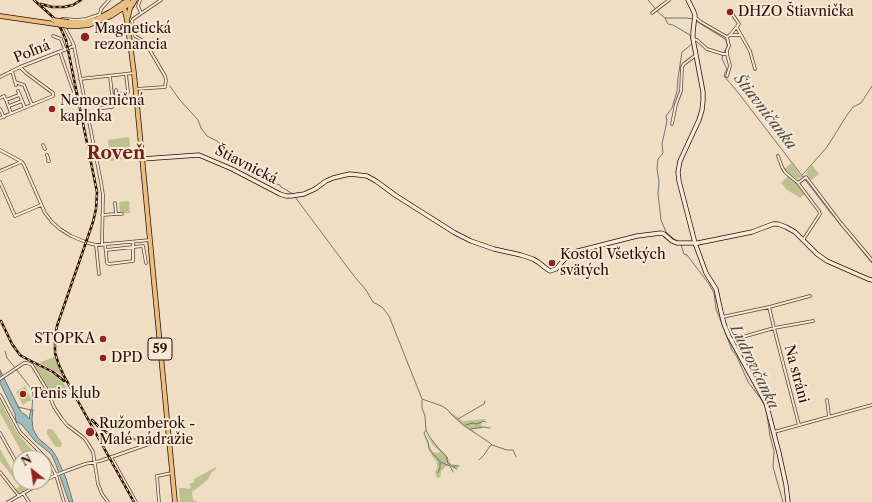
<!DOCTYPE html>
<meta charset="utf-8">
<style>
body{margin:0}
#map{position:relative;width:872px;height:502px;overflow:hidden;background:#efdec3;font-family:"Libre Caslon Text",serif}
canvas{display:block}
.north{position:absolute;left:12px;top:450px;width:40px;height:40px;box-sizing:border-box;background:#f5ead8;border:1px solid #a59282;border-radius:50%;rotate:330deg;font-size:11px;font-weight:700;line-height:16px;text-align:center;color:#2d0d02}
.north::after{content:'';display:block;margin:auto;width:14px;height:18px;background:#8f2418;clip-path:polygon(50% 0,100% 100%,50% 72%,0 100%)}
</style>
<div id="map">
<canvas width="872" height="502"></canvas>
<div class="north">N</div>
</div>
<script>
const c = document.querySelector('canvas').getContext('2d');
c.lineJoin = 'round';
function paint(path, color) {
  c.fillStyle = color;
  c.fill(path, 'evenodd');
}
function shape(rows) {
  const path = new Path2D();
  for (const r of rows) {
    path.moveTo(r[0], r[1]);
    for (let i = 2; i < r.length; i += 2) path.lineTo(r[i], r[i + 1]);
  }
  return path;
}
function stroke(path, color, width, dash) {
  c.strokeStyle = color;
  c.lineWidth = width;
  c.lineCap = dash ? 'butt' : 'round';
  c.setLineDash(dash || []);
  c.stroke(path);
}
function write(font, color, halo, rows, align = 'center') {
  c.font = font + ' "Libre Caslon Text",serif';
  c.lineWidth = 4;
  c.setLineDash([]);
  c.textBaseline = 'middle';
  c.strokeStyle = halo;
  c.fillStyle = color;
  for (const [text, x, y, turn = 0] of rows) {
    c.save();
    c.translate(x, y);
    c.rotate((+turn || 0) * Math.PI / 180);
    c.textAlign = isNaN(turn) ? turn : align;
    if (halo) c.strokeText(text, 0, 0);
    c.fillText(text, 0, 0);
    c.restore();
  }
}
paint(shape([
 [129,137,131,158,110,161,108,140],
 [791,163,802,177,797,179,784,169],
 [812,165,819,174,811,180,806,173],
 [788,176,797,183,805,194,800,198,786,189,781,183],
 [129,201,130,213,123,213,123,212,120,212,119,202],
 [56,356,59,369,65,380,58,373,39,363],
 [37,365,55,376,61,381,67,387,52,395,43,379,35,366],
 [25,386,31,399,31,401,28,401,23,405,16,392],
 [0,401,18,434,32,450,29,453,34,458,25,458,0,413],
 [449,411,463,421,487,419,481,422,482,423,481,425,483,427,482,427,483,428,472,429,475,434,458,421,449,412,450,413],
 [48,429,51,429,53,430,62,443,61,447,58,447,55,446,47,434,47,431],
 [423,433,433,452,437,453,440,452,432,444,428,436,446,455,451,464,457,465,458,468,450,466,446,466,441,471,441,475,439,478,437,478,435,473,437,467,437,462,432,456],
 [0,449,21,486,25,484,28,488,19,493,16,489,20,486,0,461],
 [216,467,216,469,211,473,208,479,204,483,192,492,193,500,198,502,180,502,179,488,184,488,189,489,191,487,189,484,194,482,194,479]
]), '#bfc08f');
const water = shape([
 [0,370,20,410,22,413,26,415,29,419,31,409,33,409,32,419,33,429,38,438,52,450,57,458,66,478,73,502,69,502,55,462,51,454,35,441,22,425,16,421,15,414,0,383,0,370]
]);
paint(water, '#9dbabc');
stroke(water, '#707572', 1);
stroke(shape([
 [648,0,659,13,665,18,686,18,694,19],
 [665,18,668,24,673,25,690,35,691,39],
 [696,21,725,39,727,43,727,47,723,54,722,59,727,69,725,73,724,76,736,90,830,212,872,263],
 [170,86,179,99,198,120,201,128,207,136,217,141,239,161,249,166,268,181,280,185,281,187,293,194],
 [802,175,813,163,827,147,847,115,853,107,861,103,872,86],
 [295,197,354,276,366,290,373,302,382,307,389,316,422,399,442,406,448,410,450,413,463,425,490,443,492,445,490,446,484,455,479,460],
 [678,241,674,239,666,232,661,220,658,194,659,181,657,169,658,159,663,153,662,144,667,121,666,116,672,108,677,91,678,78,682,52,692,44],
 [681,245,684,254,687,255,709,284,714,293,716,309,732,350,737,357,748,382,761,399,766,408,770,436,774,451,773,467,783,502],
 [5,351,7,358,12,364,30,387,33,394,32,408],
 [422,400,422,408,425,416,426,430,429,436,438,448,446,456,446,457,448,458,446,459,448,461,447,462,453,467,457,469],
 [18,407,31,410],
 [458,419,484,404,485,401],
 [466,425,472,423,477,424,484,421,486,422],
 [471,429,484,427,490,428],
 [426,430,424,433,428,442,429,449,432,453,438,459,440,462,450,466,453,472],
 [492,445,507,450,513,450,516,457],
 [453,466,459,466],
 [438,473,440,468,440,463]
]), '#707572', 1);
const street = shape([
 [140,0,138,6,141,13],
 [652,13,669,0],
 [695,17,701,22,727,37,729,46,727,50,727,54,730,66,727,76],
 [62,22,62,19,65,19,77,20,86,19,98,15,100,14,101,9,109,0],
 [64,26,71,39,74,46,101,182,103,195,102,245],
 [737,28,741,35],
 [730,35,739,24,733,15,732,11],
 [53,36,61,39,65,50],
 [727,37,730,35,741,35,750,51,755,69],
 [693,39,697,40,707,49,723,54,727,54],
 [60,52,71,84,74,92,74,100],
 [12,71,16,85],
 [0,77,20,67,74,46],
 [80,79,134,73],
 [15,82,24,85,32,105],
 [136,89,165,87,166,80,165,76,145,42,135,36,132,21,133,19,161,0],
 [116,90,116,94,127,93,128,92,126,74],
 [18,91,25,108],
 [116,94,117,102],
 [0,98,4,96,6,100],
 [85,105,98,103,100,119],
 [9,106,22,101],
 [102,108,112,107,113,105,110,76],
 [0,109,4,117],
 [11,113,6,100,19,95],
 [0,118,53,96,53,93,26,73,20,67],
 [672,124,676,104,681,91,682,67,684,64,696,55],
 [43,145,45,149],
 [0,150,22,162,24,165,45,213,52,222,60,229,71,236,88,243,96,245,150,240],
 [47,155,49,161,48,161],
 [778,156,782,167,785,172,798,183],
 [0,171,21,162],
 [0,182,15,216,41,205],
 [116,214,122,214],
 [102,215,116,214,115,203],
 [803,240,820,214,819,211,798,183,806,177,840,222,872,260],
 [105,244,107,263,109,264,133,261,133,242],
 [96,245,99,274],
 [106,250,143,246,146,263],
 [769,307,810,296],
 [722,317,769,307,774,328,813,321],
 [732,340,774,328,799,425],
 [0,379,24,363,27,363,32,365,46,388,54,407,62,419,67,425,84,438,87,442,93,452,98,484,102,494,108,502],
 [0,395,20,432,48,460,56,475,64,502],
 [827,400,829,416],
 [774,432,872,405],
 [0,433,20,469],
 [111,457,136,502],
 [0,472,19,496],
 [44,481,56,475,66,471,85,464,100,461,169,437],
 [27,482,31,489],
 [23,493,29,502],
 [8,502,43,482],
 [159,502,157,476,172,473]
]);
const secondary = shape([
 [688,0,693,10,695,15,693,32,693,39,703,92,703,101,702,110,699,120,680,161,678,172,679,181,695,243,706,273,716,289,721,312,724,324,729,336,766,403,779,453,786,485,788,502],
 [142,159,199,155,232,169,280,194,286,196,291,196,304,194,315,189,326,181,333,178,341,176,350,174,367,176,376,181,395,195,455,233,471,241,494,249,521,255,533,259,538,262,547,269,550,271,556,269,568,255,574,252,637,236,661,233,664,234,672,241,677,243,698,243,752,232,773,224,778,224,786,227,795,232,817,254,827,261,868,279,872,280]
]);
const primary = shape([
 [123,3,127,20,134,73,175,502],
 [0,16,55,24],
 [128,17,130,8,134,2],
 [69,22,84,22,97,19,110,12,128,0],
 [68,26,79,26,89,25,102,20,111,16,135,0]
]);
stroke(street, '#5e4132', 3.5);
stroke(secondary, '#2d0d02', 5);
stroke(primary, '#2d0d02', 5.5);
stroke(street, '#f5ead8', 2);
stroke(secondary, '#f5ead8', 3.5);
stroke(primary, '#e8bf82', 4);
const rail = shape([
 [34,0,54,18,61,29,66,40,97,192,96,209,93,222,57,326,55,337,55,353,59,365,64,376,134,502],
 [41,4,52,7,64,7,73,5,81,0],
 [1,321,12,344,20,355,27,359,53,372,64,381],
 [92,420,100,428,112,436,125,439,141,439]
]);
stroke(rail, '#2d0d02', 2.5);
stroke(rail, '#f5ead8', 1, [3]);
const primaryBridge = shape([
 [53,20,69,22],
 [55,24,68,26]
]);
stroke(primaryBridge, '#2d0d02', 5.5, []);
stroke(primaryBridge, '#e8bf82', 4);
for (const [x, y, r, color] of [
 [730,12,4,"#8f2418"],
 [85,37,5,"#8f2418"],
 [52,109,4,"#8f2418"],
 [552,263,4,"#8f2418"],
 [103,339,4,"#8f2418"],
 [103,358,4,"#8f2418"],
 [23,394,4,"#8f2418"],
 [90,432,5,"#8f2418"]
]) {
  const dot = new Path2D();
  dot.arc(x, y, r, 0, 2 * Math.PI);
  c.fillStyle = color;
  c.fill(dot);
  stroke(dot, '#f5ead8', 1.5);
}
for (const [x, y, w] of [
 [160,349,24]
]) {
  const box = new Path2D();
  box.roundRect(x - w / 2, y - 11, w, 22, 3);
  c.fillStyle = '#f5ead8';
  c.fill(box);
  stroke(box, '#2d0d02', 1);
}
write('bold 13px', '#2d0d02', null, [
 ["59",160,349]
]);
write('14px', '#2d0d02', '#f5ead8', [
 ["DHZO Štiavnička",738,12],
 ["Magnetická",94,29],
 ["rezonancia",94,45],
 ["Nemocničná",60,101],
 ["kaplnka",60,117],
 ["Kostol Všetkých",560,255],
 ["svätých",560,271],
 ["STOPKA",95,339,"right"],
 ["DPD",111,358],
 ["Tenis klub",31,394],
 ["Ružomberok -",99,424],
 ["Malé nádražie",99,440]
], 'left');
write('14px', '#2d0d02', '#f5ead8', [
 ["Poľná",32,52,-22],
 ["Štiavnická",246,165,27],
 ["Na stráni",796,374,75]
]);
write('italic 15px', '#544a43', '#f5ead8', [
 ["Štiavničanka",765,112,52],
 ["Ludrovčanka",754,367,64]
]);
write('bold 18px', '#7a1f14', '#f5ead8', [
 ["Roveň",116,154]
]);
</script>
